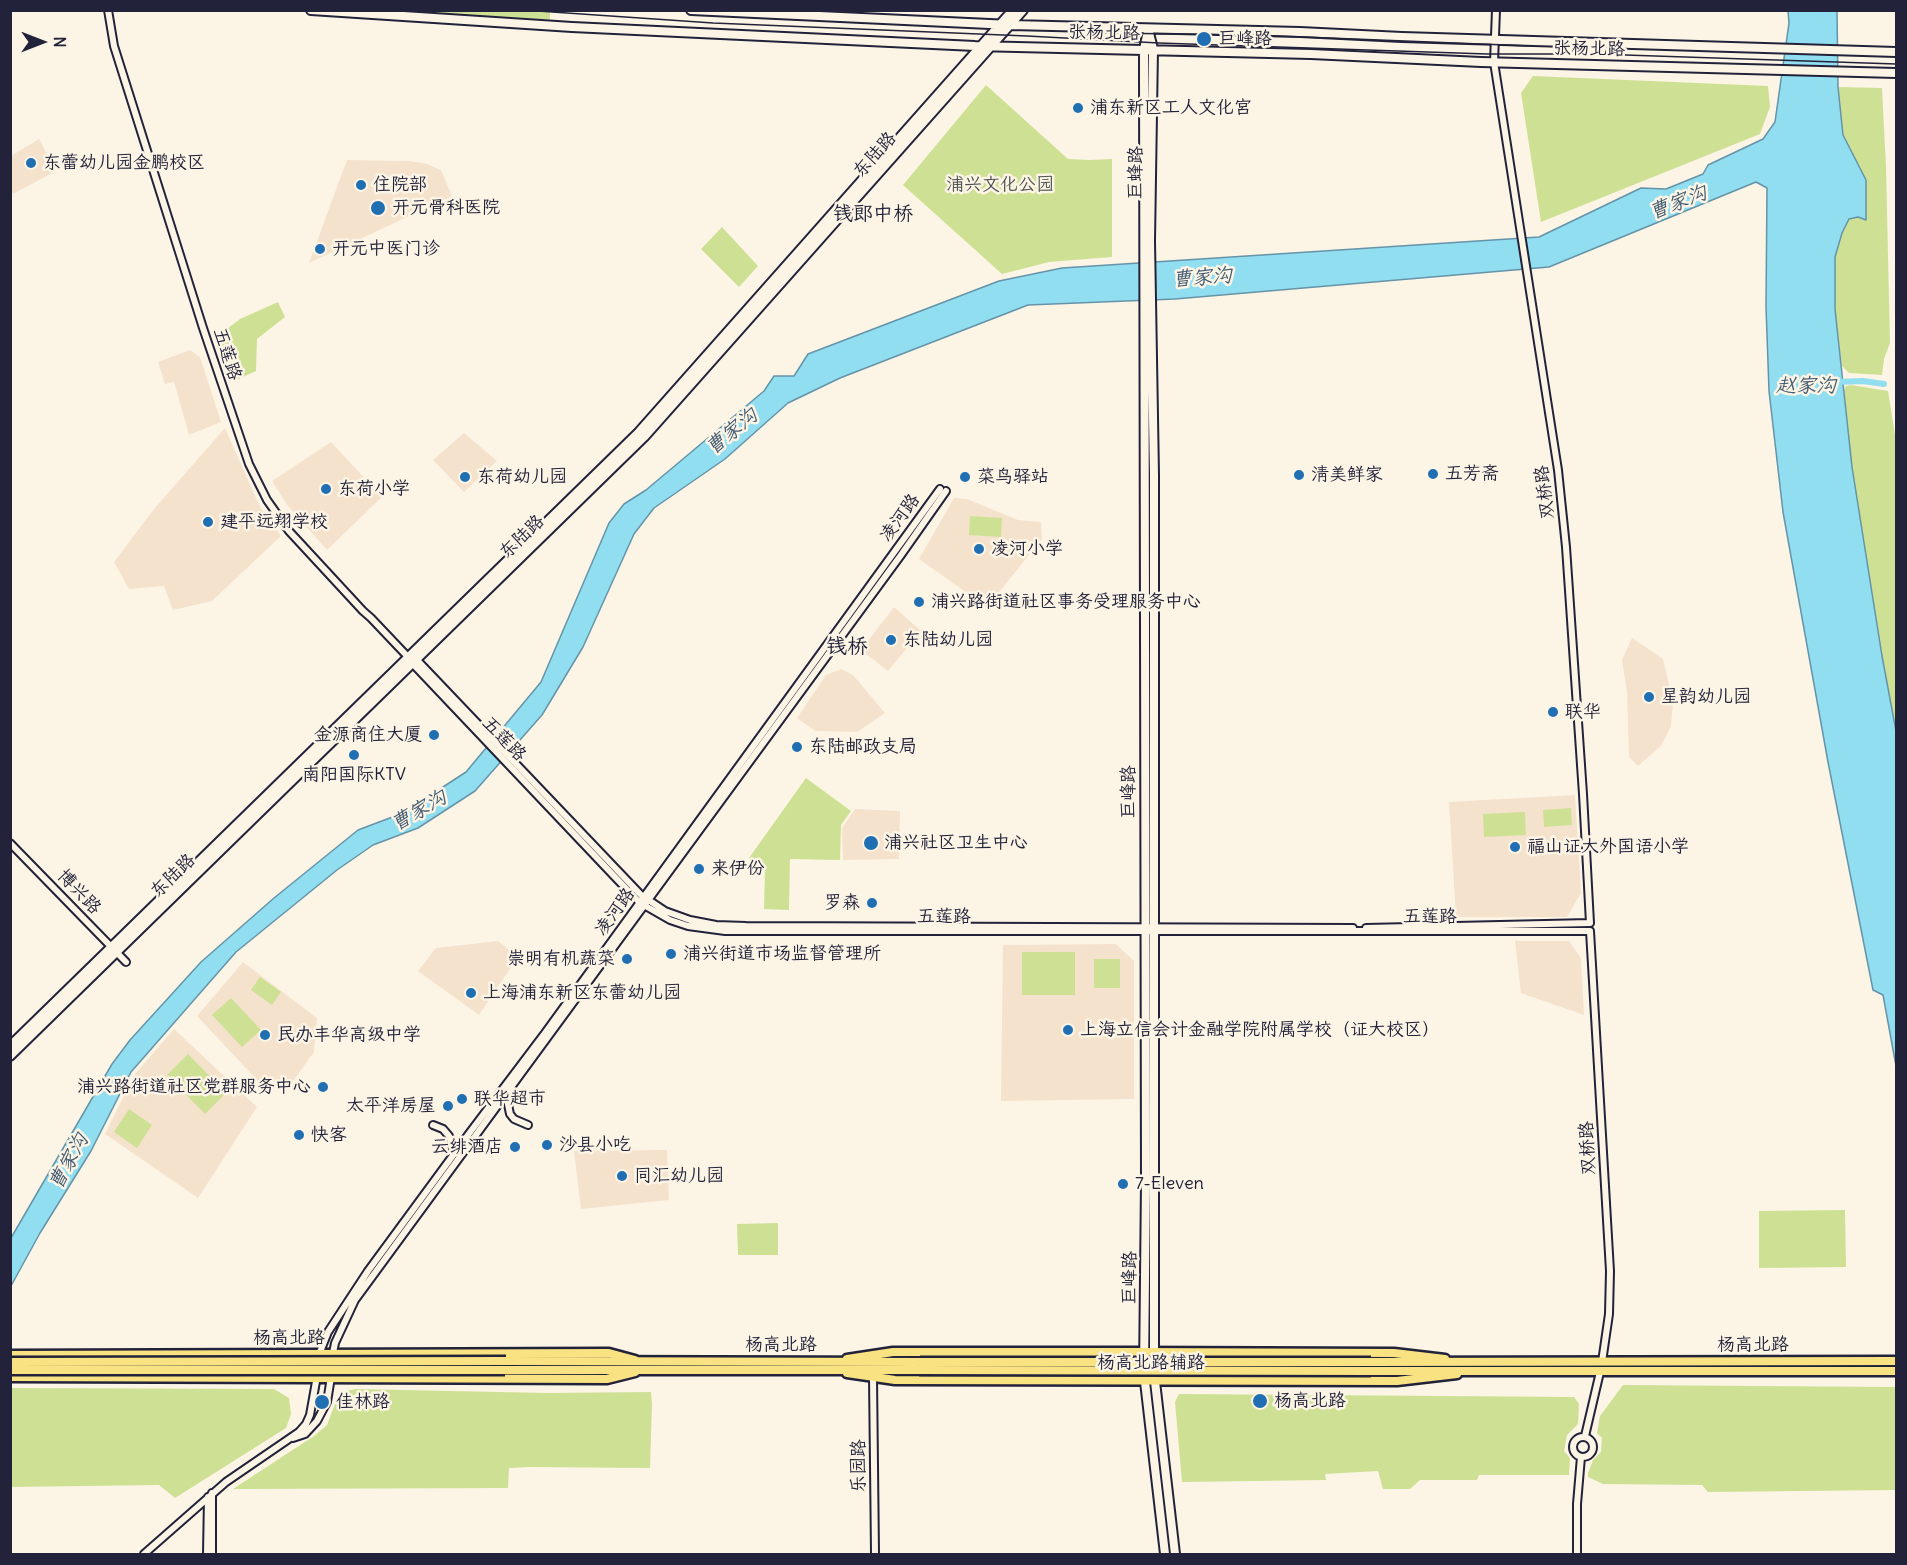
<!DOCTYPE html>
<meta charset="utf-8">
<style>
body{margin:0}
#map{position:relative;width:1907px;height:1565px;overflow:hidden;background:#fcf5e5;font-family:Delius,sans-serif}
canvas{display:block}
.frame{position:absolute;inset:0;border:12px solid #22223b;pointer-events:none}
.north{position:absolute;left:12px;top:12px;width:60px;height:60px;-webkit-text-stroke:4px #fcf5e5;paint-order:stroke;rotate:90deg;font-size:16px;font-weight:700;line-height:24px;text-align:center;color:#22223b}
.north::after{content:'';display:block;margin:auto;width:21px;height:27px;background:#22223b;clip-path:polygon(50% 0,100% 100%,50% 72%,0 100%)}
</style>
<div id="map">
<canvas width="1907" height="1565"></canvas>
<div class="frame"></div>
<div class="north">N</div>
</div>
<script>
const c = document.querySelector('canvas').getContext('2d');
c.lineJoin = 'round';
function paint(path, color) {
  c.fillStyle = color;
  c.fill(path, 'evenodd');
}
function shape(rows) {
  const path = new Path2D();
  for (const r of rows) {
    if (r.length === 3) {
      path.moveTo(r[0] + r[2], r[1]);
      path.arc(r[0], r[1], r[2], 0, 2 * Math.PI);
      continue;
    }
    path.moveTo(r[0], r[1]);
    for (let i = 2; i < r.length; i += 2) path.lineTo(r[i], r[i + 1]);
  }
  return path;
}
function stroke(path, color, width, dash) {
  c.strokeStyle = color;
  c.lineWidth = width;
  c.lineCap = dash ? 'butt' : 'round';
  c.setLineDash(dash || []);
  c.stroke(path);
}
function write(font, color, halo, rows, align = 'center') {
  c.font = font + ' Delius,"LXGW WenKai TC",sans-serif';
  c.lineWidth = 5;
  c.setLineDash([]);
  c.textBaseline = 'middle';
  c.strokeStyle = halo;
  c.fillStyle = color;
  for (const [text, x, y, turn = 0] of rows) {
    c.save();
    c.translate(x, y);
    c.rotate((+turn || 0) * Math.PI / 180);
    c.textAlign = isNaN(turn) ? turn : align;
    if (halo) c.strokeText(text, 0, 0);
    c.fillText(text, 0, 0);
    c.restore();
  }
}
paint(shape([
 [39,139,56,171,13,194,11,187,11,156],
 [347,160,410,161,427,164,441,170,452,196,309,263],
 [190,350,200,357,221,422,189,435,174,382,165,384,158,362],
 [225,428,260,507,281,536,212,601,173,610,164,586,129,589,114,562,154,509],
 [464,433,497,461,464,492,433,460],
 [331,442,382,497,327,550,288,506,272,481],
 [954,498,967,499,1018,520,1041,522,1042,539,987,607,919,559],
 [894,607,921,631,888,671,861,650],
 [1632,638,1663,659,1673,702,1671,726,1661,746,1638,766,1629,757,1627,692,1622,660],
 [841,669,853,675,885,713,857,732,815,731,797,718,826,675],
 [1575,795,1581,893,1567,917,1456,917,1449,802],
 [855,809,900,811,899,859,843,860,842,828],
 [498,941,518,957,479,1015,418,971,436,948],
 [1515,941,1569,941,1581,958,1584,1015,1521,993],
 [1116,944,1134,961,1134,1099,1001,1101,1003,945],
 [243,962,317,1018,314,1052,293,1081,259,1082,197,1016],
 [174,1029,257,1107,198,1198,105,1134,135,1074],
 [667,1150,669,1200,581,1209,574,1151]
]), '#f5e2cd');
paint(shape([
 [401,11,550,10,550,20],
 [1533,76,1768,86,1770,107,1760,134,1541,222,1521,93],
 [986,85,1068,159,1090,160,1112,159,1112,257,1049,262,1002,274,903,185],
 [1838,87,1882,88,1886,167,1890,343,1884,359,1882,375,1849,373,1842,366,1835,309,1835,257,1842,233,1849,219,1858,217,1866,220,1849,147,1843,135],
 [722,227,758,266,739,287,701,249],
 [278,302,285,317,257,339,256,371,234,381,222,345,227,329,240,319],
 [1851,385,1888,391,1896,441,1896,731,1882,656,1852,467,1844,391,1846,386],
 [970,516,1002,518,1001,537,969,535],
 [806,778,851,811,841,825,840,860,790,859,789,910,764,909,765,870,749,858],
 [1571,808,1572,825,1544,827,1543,810],
 [1525,812,1526,835,1484,837,1483,814],
 [1022,952,1075,952,1075,995,1022,995],
 [1094,959,1120,959,1120,988,1094,988],
 [260,977,281,992,272,1005,251,990],
 [231,998,261,1030,242,1047,212,1015],
 [188,1054,226,1093,205,1114,167,1075],
 [129,1109,152,1125,137,1148,114,1132],
 [1845,1210,1846,1267,1759,1268,1759,1211],
 [778,1223,778,1255,738,1255,737,1224],
 [1623,1385,1896,1387,1896,1490,1708,1492,1702,1485,1603,1484,1588,1477,1588,1473,1593,1460,1601,1452,1602,1438,1597,1433,1600,1416],
 [10,1388,274,1389,289,1398,291,1414,286,1428,175,1498,159,1485,11,1487],
 [355,1389,547,1393,651,1392,652,1404,650,1468,528,1467,509,1468,508,1488,233,1489,314,1436,327,1425,339,1393],
 [1179,1394,1574,1397,1579,1404,1578,1424,1567,1435,1564,1451,1570,1458,1569,1475,1479,1475,1477,1480,1420,1480,1410,1489,1383,1489,1378,1471,1325,1474,1326,1480,1182,1482,1175,1402]
]), '#cee094');
const water = shape([
 [1788,11,1837,11,1838,87,1843,135,1866,180,1866,220,1858,217,1849,219,1842,233,1835,257,1835,309,1852,467,1882,656,1896,731,1896,1066,1883,995,1873,990,1828,762,1783,512,1769,391,1766,307,1767,188,1756,182,1549,267,1175,299,1028,305,840,378,788,403,725,459,654,508,634,534,583,647,542,715,475,791,418,828,373,845,337,870,236,952,131,1072,91,1151,40,1233,11,1286,11,1238,112,1064,130,1040,201,962,274,898,358,830,403,813,466,772,541,682,609,523,624,504,646,490,764,391,774,376,794,376,808,354,999,281,1062,268,1539,237,1641,188,1666,189,1703,174,1708,165,1763,139,1775,122,1789,23,1788,11]
]);
paint(water, '#91def1');
stroke(water, '#6593a8', 1.5);
stroke(shape([
 [1837,382,1863,381,1884,384]
]), '#91def1', 6);
const tertiary = shape([
 [108,10,114,46,203,328,249,464,267,500,289,531,363,611,371,618,409,658,413,664,615,877,640,903,649,908,670,920,688,926,725,931,1590,931,1610,1271,1609,1314,1602,1362],
 [412,659,417,660,641,895,665,911,690,920,716,925,746,926,1353,928],
 [10,843,126,962],
 [1366,928,1590,923,1583,794,1566,547,1558,470,1494,62,1496,10],
 [506,1095,510,1114,514,1119,528,1125],
 [433,1125,443,1129,449,1136,453,1148,453,1154],
 [318,1357,328,1332,368,1271,468,1135,545,1033,940,489],
 [332,1358,335,1343,355,1300,901,555,946,491],
 [873,1377,875,1554],
 [1585,1436,1600,1372],
 [1583,1447,10],
 [293,1438,305,1434,317,1421,327,1402,331,1377],
 [144,1554,226,1482,299,1432,306,1424,310,1415,317,1376],
 [207,1554,208,1497],
 [212,1554,212,1493],
 [1577,1554,1577,1504,1581,1457]
]);
const secondary = shape([
 [311,10,572,27,975,46,1311,54,1481,62,1896,73],
 [691,10,1011,25,1300,32,1402,37,1896,52],
 [1148,29,1153,49,1150,241,1154,475,1154,1373,1175,1554],
 [1148,31,1144,49,1144,70,1146,1181,1144,1373,1165,1554],
 [10,1046,639,432,1013,10],
 [10,1056,644,437,1023,10]
]);
const primary = shape([
 [10,1355,609,1353,635,1360],
 [847,1359,893,1352,1134,1352,1394,1353,1445,1359],
 [847,1373,895,1380,1397,1381,1457,1374],
 [10,1377,607,1379,635,1372]
]);
const trunk = shape([
 [506,1361,920,1362],
 [1371,1362,1896,1361],
 [505,1370,919,1370],
 [1371,1371,1896,1371]
]);
stroke(tertiary, '#22223b', 10);
stroke(secondary, '#22223b', 12);
stroke(primary, '#22223b', 13);
stroke(trunk, '#22223b', 13);
stroke(tertiary, '#fcf5e5', 6);
stroke(secondary, '#fcf5e5', 8);
stroke(primary, '#f8e281', 8);
stroke(trunk, '#f8e281', 8);
stroke(shape([
 [523,10,713,23,1027,36,1159,43,1487,54,1595,54,1896,64],
 [1105,33,1253,35,1531,46]
]), '#22223b', 1.5);
const trunkBridge = shape([
 [10,1362,506,1361],
 [920,1362,1371,1362],
 [10,1370,505,1370],
 [919,1370,1371,1371]
]);
stroke(trunkBridge, '#22223b', 13, []);
stroke(trunkBridge, '#f8e281', 8);
for (const [x, y, r, color] of [
 [1204,39,8,"#1f6fb2"],
 [1078,108,6,"#1f6fb2"],
 [31,163,6,"#1f6fb2"],
 [361,185,6,"#1f6fb2"],
 [378,208,8,"#1f6fb2"],
 [320,249,6,"#1f6fb2"],
 [1433,474,6,"#1f6fb2"],
 [1299,475,6,"#1f6fb2"],
 [465,477,6,"#1f6fb2"],
 [965,477,6,"#1f6fb2"],
 [326,489,6,"#1f6fb2"],
 [208,522,6,"#1f6fb2"],
 [979,549,6,"#1f6fb2"],
 [919,602,6,"#1f6fb2"],
 [891,640,6,"#1f6fb2"],
 [1649,697,6,"#1f6fb2"],
 [1553,712,6,"#1f6fb2"],
 [434,735,6,"#1f6fb2"],
 [797,747,6,"#1f6fb2"],
 [354,755,6,"#1f6fb2"],
 [871,843,8,"#1f6fb2"],
 [1515,847,6,"#1f6fb2"],
 [699,869,6,"#1f6fb2"],
 [872,903,6,"#1f6fb2"],
 [671,954,6,"#1f6fb2"],
 [627,959,6,"#1f6fb2"],
 [471,993,6,"#1f6fb2"],
 [1068,1030,6,"#1f6fb2"],
 [265,1035,6,"#1f6fb2"],
 [323,1087,6,"#1f6fb2"],
 [462,1099,6,"#1f6fb2"],
 [448,1106,6,"#1f6fb2"],
 [299,1135,6,"#1f6fb2"],
 [547,1145,6,"#1f6fb2"],
 [515,1147,6,"#1f6fb2"],
 [622,1176,6,"#1f6fb2"],
 [1123,1184,6,"#1f6fb2"],
 [1260,1401,8,"#1f6fb2"],
 [322,1402,8,"#1f6fb2"]
]) {
  const dot = new Path2D();
  dot.arc(x, y, r, 0, 2 * Math.PI);
  c.fillStyle = color;
  c.fill(dot);
  stroke(dot, '#fcf5e5', 2);
}
write('18px', '#22223b', '#fcf5e5', [
 ["张杨北路",1104,33,1],
 ["张杨北路",1589,49,1],
 ["东陆路",875,155,-48],
 ["巨蜂路",1136,173,-89],
 ["五莲路",227,354,72],
 ["双桥路",1545,492,-97],
 ["凌河路",900,518,-54],
 ["东陆路",522,537,-44],
 ["五莲路",504,739,46],
 ["巨峰路",1129,792,-90],
 ["东陆路",173,876,-44],
 ["博兴路",79,892,46],
 ["凌河路",615,912,-54],
 ["五莲路",944,917],
 ["五莲路",1430,917],
 ["双桥路",1588,1148,-93],
 ["巨峰路",1130,1278,-89],
 ["杨高北路",289,1338],
 ["杨高北路",781,1345],
 ["杨高北路",1753,1345],
 ["杨高北路辅路",1151,1363],
 ["乐园路",859,1466,-90]
]);
write('18px', '#22223b', '#fcf5e5', [
 ["巨峰路",1218,39],
 ["浦东新区工人文化宫",1090,108],
 ["东蕾幼儿园金鹏校区",43,163],
 ["住院部",373,185],
 ["开元骨科医院",392,208],
 ["开元中医门诊",332,249],
 ["五芳斋",1445,474],
 ["清美鲜家",1311,475],
 ["东荷幼儿园",477,477],
 ["菜鸟驿站",977,477],
 ["东荷小学",338,489],
 ["建平远翔学校",220,522],
 ["凌河小学",991,549],
 ["浦兴路街道社区事务受理服务中心",931,602],
 ["东陆幼儿园",903,640],
 ["星韵幼儿园",1661,697],
 ["联华",1565,712],
 ["金源商住大厦",422,735,"right"],
 ["东陆邮政支局",809,747],
 ["南阳国际KTV",354,775,"center"],
 ["浦兴社区卫生中心",884,843],
 ["福山证大外国语小学",1527,847],
 ["来伊份",711,869],
 ["罗森",860,903,"right"],
 ["浦兴街道市场监督管理所",683,954],
 ["崇明有机蔬菜",615,959,"right"],
 ["上海浦东新区东蕾幼儿园",483,993],
 ["上海立信会计金融学院附属学校（证大校区）",1080,1030],
 ["民办丰华高级中学",277,1035],
 ["浦兴路街道社区党群服务中心",311,1087,"right"],
 ["联华超市",474,1099],
 ["太平洋房屋",436,1106,"right"],
 ["快客",311,1135],
 ["沙县小吃",559,1145],
 ["云绯酒店",503,1147,"right"],
 ["同汇幼儿园",634,1176],
 ["7-Eleven",1135,1184],
 ["杨高北路",1274,1401],
 ["佳林路",336,1402]
], 'left');
write('18px', '#4d5251', '#fcf5e5', [
 ["浦兴文化公园",1000,185]
]);
write('italic 20px', '#435a72', '#fcf5e5', [
 ["曹家沟",1678,203,-21],
 ["曹家沟",1202,278,-4],
 ["赵家沟",1806,386],
 ["曹家沟",732,432,-39],
 ["曹家沟",419,811,-30],
 ["曹家沟",69,1162,-61]
]);
write('20px', '#22223b', '#fcf5e5', [
 ["钱郎中桥",873,214]
]);
write('21px', '#22223b', '#fcf5e5', [
 ["钱桥",847,647]
]);
</script>
